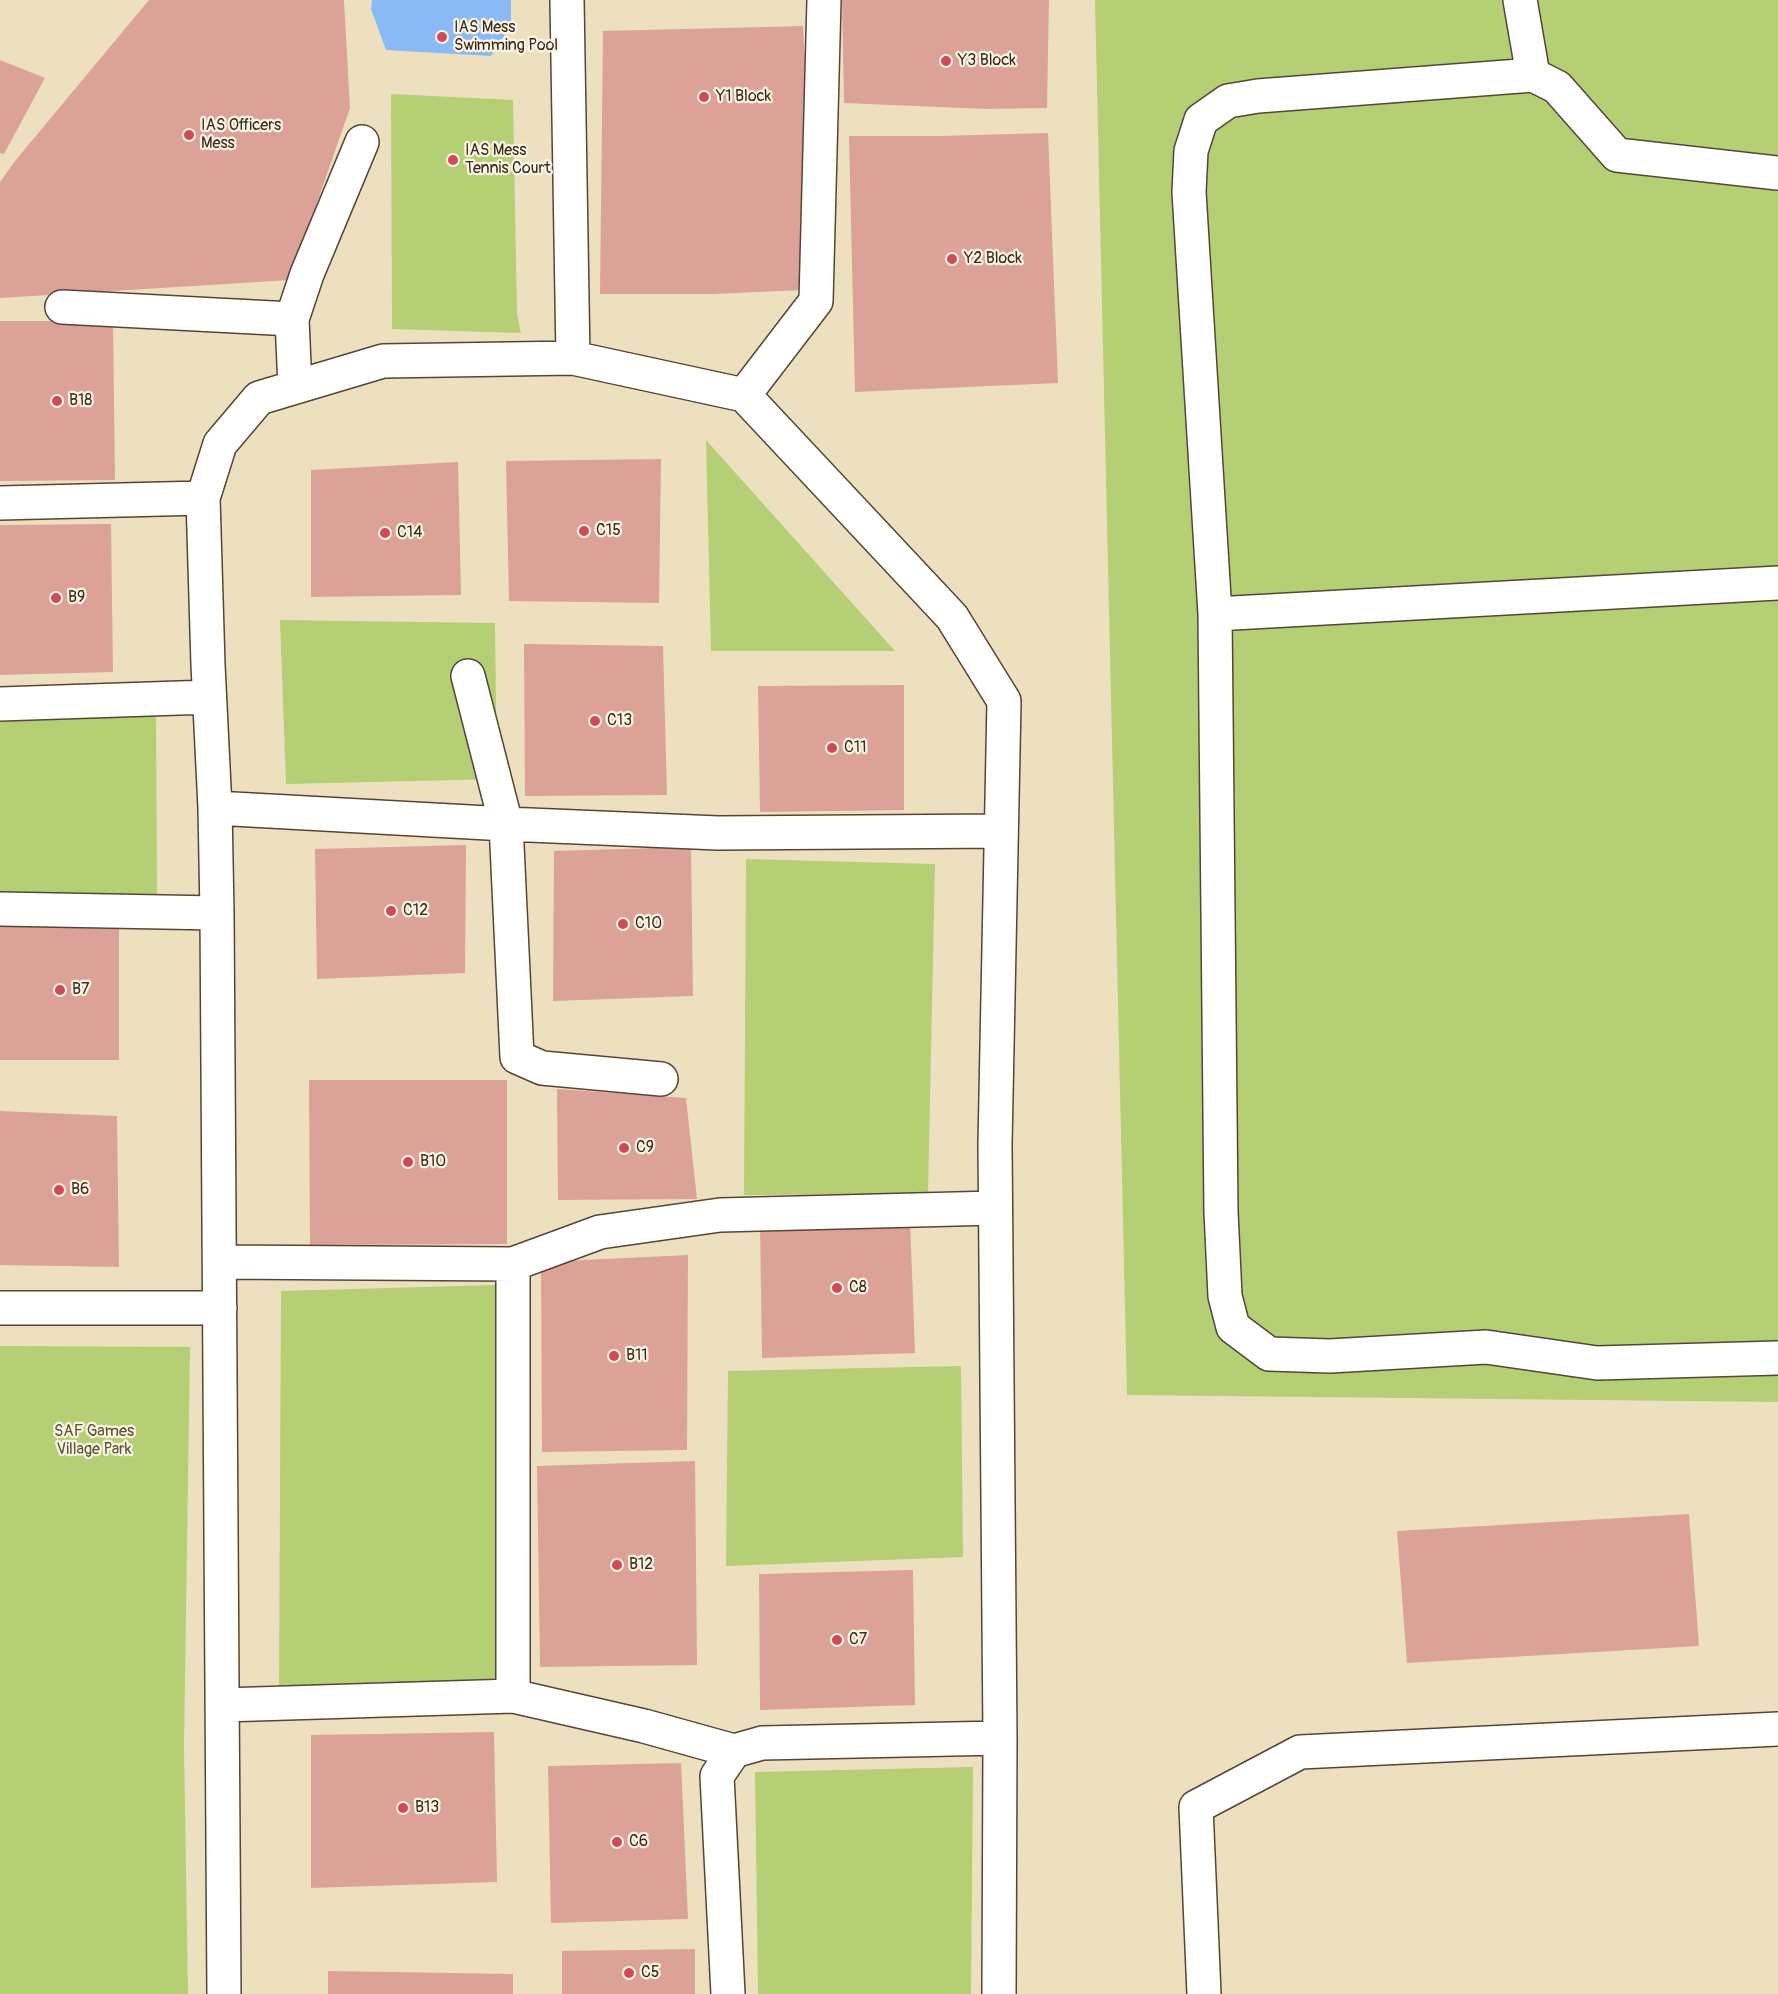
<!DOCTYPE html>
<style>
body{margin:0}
canvas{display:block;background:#ede0bf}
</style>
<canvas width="1778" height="1994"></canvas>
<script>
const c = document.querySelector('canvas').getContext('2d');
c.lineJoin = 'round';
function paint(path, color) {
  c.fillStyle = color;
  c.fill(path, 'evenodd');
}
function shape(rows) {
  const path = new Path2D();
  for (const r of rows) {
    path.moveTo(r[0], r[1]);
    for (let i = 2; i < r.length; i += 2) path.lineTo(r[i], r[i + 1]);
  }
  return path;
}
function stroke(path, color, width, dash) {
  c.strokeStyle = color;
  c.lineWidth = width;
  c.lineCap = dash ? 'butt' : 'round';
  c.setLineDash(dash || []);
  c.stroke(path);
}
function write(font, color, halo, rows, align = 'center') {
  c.font = font + ' Pangolin,sans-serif';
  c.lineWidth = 4.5;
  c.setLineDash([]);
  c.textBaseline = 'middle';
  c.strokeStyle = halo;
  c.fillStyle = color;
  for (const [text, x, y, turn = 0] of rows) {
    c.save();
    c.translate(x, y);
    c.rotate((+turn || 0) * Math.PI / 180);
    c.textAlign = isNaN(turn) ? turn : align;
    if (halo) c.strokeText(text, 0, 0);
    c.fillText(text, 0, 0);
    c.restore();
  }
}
paint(shape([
 [1095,0,1778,0,1778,1402,1127,1395],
 [391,94,513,100,517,314,521,333,392,329],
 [706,440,895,651,711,651],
 [280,620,495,623,497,779,286,784],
 [156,709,157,899,0,899,0,713],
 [746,859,935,864,928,1194,744,1195],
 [496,1285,501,1680,279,1690,281,1291],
 [0,1346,190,1347,184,1746,188,1994,0,1994],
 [961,1366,963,1557,726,1566,728,1371],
 [973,1767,971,1994,758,1994,755,1772]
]), '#b5cf75');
paint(shape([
 [372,0,511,0,511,25,491,56,386,50,371,9]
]), '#89baf6');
paint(shape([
 [149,0,344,0,350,108,290,280,0,298,0,182,15,161],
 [842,0,1049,0,1047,108,987,109,844,103],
 [803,26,810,164,804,290,712,294,600,294,603,31],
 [0,60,45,78,4,154,0,153],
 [1048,133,1058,383,855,392,849,136,939,136],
 [0,321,113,321,115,480,0,481],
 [661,459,659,603,509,601,506,461],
 [458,462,461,595,311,597,311,470],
 [111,524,113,672,0,675,0,525],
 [524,644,663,646,667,795,525,796],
 [904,685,904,810,760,812,758,686],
 [466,845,465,973,317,979,315,849],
 [691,847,693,996,553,1001,554,851],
 [0,919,119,920,119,1060,0,1060],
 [309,1080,507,1080,507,1244,310,1245],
 [557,1089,686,1098,697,1199,558,1200],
 [0,1111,117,1116,119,1267,0,1265],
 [910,1219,915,1353,762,1358,760,1222],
 [688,1255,687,1450,542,1452,541,1262],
 [695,1461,697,1665,540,1667,537,1466],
 [1689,1514,1699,1646,1407,1663,1397,1531],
 [913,1570,915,1705,760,1710,759,1574],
 [494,1732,497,1882,311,1888,311,1735],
 [681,1763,688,1919,551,1923,548,1766],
 [695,1949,695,1994,562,1994,562,1951],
 [328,1971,513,1974,513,1994,328,1994]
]), '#dca298');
const minor = shape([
 [1520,0,1533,75],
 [1778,173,1617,155,1557,87,1533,75,1258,96,1228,101,1201,120,1191,151,1189,192,1215,614,1221,1212,1225,1296,1233,1327,1269,1354,1330,1356,1486,1347,1597,1363,1778,1358],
 [62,307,292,319],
 [573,358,744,395,952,617,1004,701,995,1144,1000,1738,999,1994],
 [295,387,292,319,307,274,362,142],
 [744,395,816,301,824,0],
 [0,503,203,498],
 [1215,614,1778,583],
 [468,676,506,824,718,833,1001,831],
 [0,704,209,697],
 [215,808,506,824,517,1057,542,1068,661,1079],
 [0,909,217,913],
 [220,1262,513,1264,513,1696,223,1705],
 [513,1264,600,1232,720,1215,995,1208],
 [0,1308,220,1308],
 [513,1696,644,1726,734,1751],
 [224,1994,217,913,215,808,208,665,203,498,220,444,259,398,383,361,573,358,567,0],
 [728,1994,717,1776,734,1751,762,1743,1000,1738],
 [1204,1994,1196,1807,1300,1752,1778,1729]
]);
stroke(minor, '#564536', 36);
stroke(minor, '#fff', 33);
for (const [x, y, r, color] of [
 [442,37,6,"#d1495b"],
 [946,61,6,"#d1495b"],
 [704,97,6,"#d1495b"],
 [189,135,6,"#d1495b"],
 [453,160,6,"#d1495b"],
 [952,259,6,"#d1495b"],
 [57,401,6,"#d1495b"],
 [584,531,6,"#d1495b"],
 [385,533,6,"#d1495b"],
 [56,598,6,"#d1495b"],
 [595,721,6,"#d1495b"],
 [832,748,6,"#d1495b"],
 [391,911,6,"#d1495b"],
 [623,924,6,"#d1495b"],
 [60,990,6,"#d1495b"],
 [624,1148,6,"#d1495b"],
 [408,1162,6,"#d1495b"],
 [59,1190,6,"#d1495b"],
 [837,1288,6,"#d1495b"],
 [614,1356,6,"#d1495b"],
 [617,1565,6,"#d1495b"],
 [837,1640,6,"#d1495b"],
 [403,1808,6,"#d1495b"],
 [617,1842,6,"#d1495b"],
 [629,1973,6,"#d1495b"]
]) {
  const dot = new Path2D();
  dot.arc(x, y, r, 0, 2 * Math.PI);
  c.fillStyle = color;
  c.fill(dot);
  stroke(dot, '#fcf5e5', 2);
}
write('16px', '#3b2a1e', '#fcf5e5', [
 ["IAS Mess",454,28],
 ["Swimming Pool",454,46],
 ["Y3 Block",958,61],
 ["Y1 Block",716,97],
 ["IAS Officers",201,126],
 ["Mess",201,144],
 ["IAS Mess",465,151],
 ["Tennis Court",465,169],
 ["Y2 Block",964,259],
 ["B18",69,401],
 ["C15",596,531],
 ["C14",397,533],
 ["B9",68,598],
 ["C13",607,721],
 ["C11",844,748],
 ["C12",403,911],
 ["C10",635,924],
 ["B7",72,990],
 ["C9",636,1148],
 ["B10",420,1162],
 ["B6",71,1190],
 ["C8",849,1288],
 ["B11",626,1356],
 ["B12",629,1565],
 ["C7",849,1640],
 ["B13",415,1808],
 ["C6",629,1842],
 ["C5",641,1973]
], 'left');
write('16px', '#5a5334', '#fcf5e5', [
 ["SAF Games",94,1432],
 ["Village Park",94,1450]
]);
</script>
